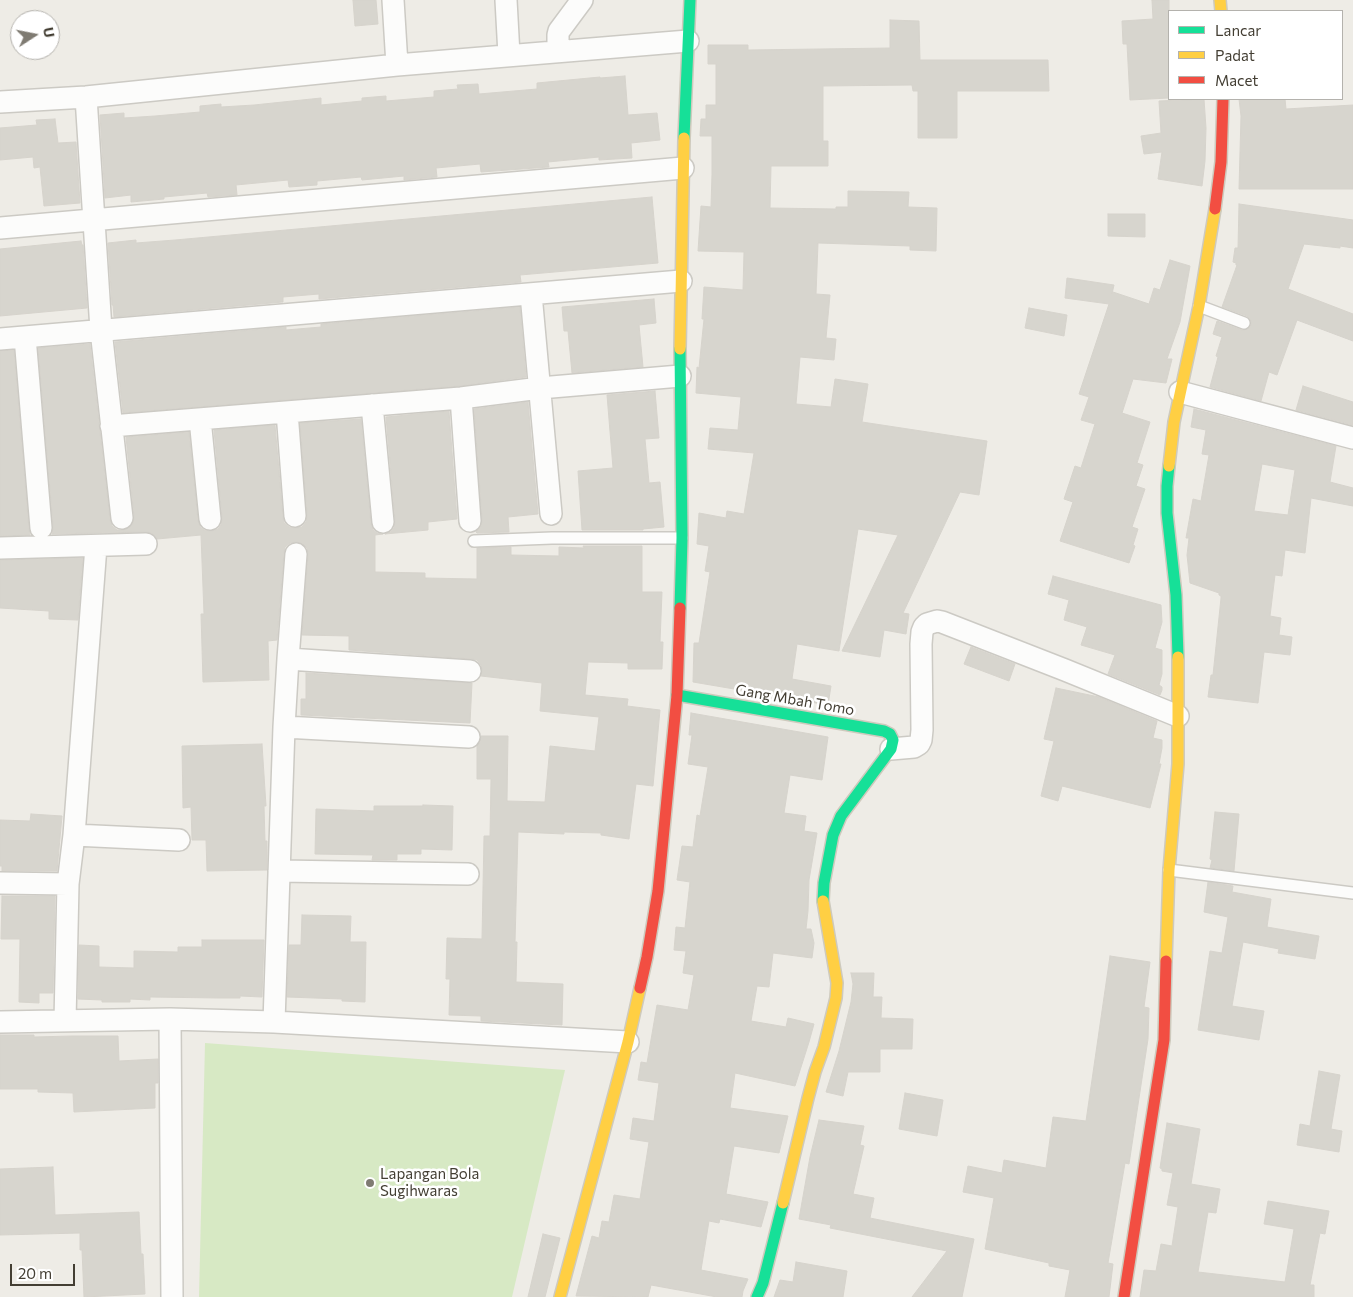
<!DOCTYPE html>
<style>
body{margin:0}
#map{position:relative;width:1353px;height:1297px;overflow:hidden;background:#eeece6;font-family:Commissioner,sans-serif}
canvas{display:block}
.legend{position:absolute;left:1168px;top:10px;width:175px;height:90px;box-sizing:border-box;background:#fff;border:1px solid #b4b2ad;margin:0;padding:6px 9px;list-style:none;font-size:15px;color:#433e33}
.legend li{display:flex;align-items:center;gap:10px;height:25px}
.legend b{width:25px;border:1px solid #b4b2ad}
.north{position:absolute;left:10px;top:10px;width:50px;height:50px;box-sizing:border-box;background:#fff;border:1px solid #b4b2ad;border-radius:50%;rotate:79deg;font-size:14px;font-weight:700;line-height:20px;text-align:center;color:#433e33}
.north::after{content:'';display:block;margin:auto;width:18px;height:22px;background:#7f7b72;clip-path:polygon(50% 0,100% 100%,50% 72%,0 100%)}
.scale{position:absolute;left:10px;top:1264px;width:65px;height:22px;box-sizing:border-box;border:2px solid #433e33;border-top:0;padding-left:6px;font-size:15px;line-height:18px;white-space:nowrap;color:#433e33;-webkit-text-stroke:4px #fff;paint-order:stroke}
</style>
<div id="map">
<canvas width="1353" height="1297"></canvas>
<ul class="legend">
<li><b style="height:6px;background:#16e098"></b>Lancar</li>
<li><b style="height:6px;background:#ffcf43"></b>Padat</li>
<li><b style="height:6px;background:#f24e42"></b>Macet</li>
</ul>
<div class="north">U</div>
<div class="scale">20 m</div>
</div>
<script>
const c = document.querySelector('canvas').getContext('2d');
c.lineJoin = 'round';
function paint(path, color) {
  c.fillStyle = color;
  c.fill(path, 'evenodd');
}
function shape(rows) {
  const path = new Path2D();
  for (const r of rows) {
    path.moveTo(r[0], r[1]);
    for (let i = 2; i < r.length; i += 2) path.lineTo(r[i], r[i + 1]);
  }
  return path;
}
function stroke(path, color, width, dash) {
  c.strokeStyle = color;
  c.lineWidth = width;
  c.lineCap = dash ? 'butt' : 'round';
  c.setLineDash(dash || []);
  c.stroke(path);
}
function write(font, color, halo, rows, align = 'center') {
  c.font = font + ' Commissioner,sans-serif';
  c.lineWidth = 5;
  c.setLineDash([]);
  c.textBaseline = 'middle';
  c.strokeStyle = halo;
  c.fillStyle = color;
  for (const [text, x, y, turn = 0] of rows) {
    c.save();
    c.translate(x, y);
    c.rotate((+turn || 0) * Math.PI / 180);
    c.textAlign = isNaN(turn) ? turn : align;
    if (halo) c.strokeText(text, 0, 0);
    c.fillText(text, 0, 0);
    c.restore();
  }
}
paint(shape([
 [205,1043,565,1070,512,1297,199,1297]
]), '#d7e9c4');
const building = shape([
 [353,0,376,0,378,24,355,26,353,0],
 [1152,0,1169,0,1169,98,1130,100,1127,44,1123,44,1122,21,1153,19,1152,0],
 [890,20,919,21,920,60,1048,60,1049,91,957,91,957,138,918,138,918,91,913,91,912,85,823,86,823,141,828,141,828,166,771,166,770,208,836,209,836,207,848,207,848,191,909,192,908,207,937,208,936,251,910,250,910,246,818,243,816,294,830,295,826,338,836,339,834,360,800,357,796,404,831,407,835,379,868,384,862,422,987,441,979,495,960,492,903,613,909,614,906,634,884,630,880,657,842,651,898,535,858,529,839,651,797,644,792,679,831,686,828,705,693,682,694,643,699,643,710,572,705,571,709,546,697,544,699,513,726,518,727,511,744,514,754,453,708,449,710,428,738,430,741,397,696,393,697,367,699,368,704,319,702,319,704,287,743,290,744,252,698,251,701,206,711,207,712,174,712,136,700,136,701,119,706,119,706,105,716,105,716,64,708,64,708,45,748,45,748,50,890,48,890,20],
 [625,76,628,115,657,113,660,140,631,143,632,158,599,160,599,157,548,162,549,167,481,172,480,164,436,168,437,177,404,180,404,176,362,180,361,177,317,181,317,185,289,187,288,180,236,185,237,195,208,197,207,193,164,197,164,199,131,202,131,195,105,198,100,115,124,113,124,118,155,116,200,112,200,106,221,104,221,107,254,105,321,98,321,105,362,101,362,98,386,96,386,101,434,97,434,91,458,89,457,85,478,84,479,94,537,89,537,83,600,77,600,78,625,76],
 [1204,99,1206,128,1205,161,1202,186,1158,179,1162,152,1144,154,1141,136,1161,133,1159,101,1204,99],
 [1239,99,1285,99,1286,109,1353,105,1353,189,1239,189,1241,116,1239,99],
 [55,119,58,143,76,142,80,203,44,206,40,167,34,168,33,157,0,160,0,128,37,125,36,120,55,119],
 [652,197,658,263,520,275,521,282,319,299,319,294,283,297,283,302,114,317,113,305,112,305,108,243,136,240,136,243,175,240,652,197],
 [1239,204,1353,220,1353,248,1340,246,1340,248,1304,244,1288,289,1353,314,1353,341,1297,320,1277,375,1269,372,1261,401,1210,387,1218,357,1216,356,1222,337,1213,334,1217,321,1242,330,1248,329,1251,325,1251,321,1247,316,1222,307,1237,265,1236,265,1236,263,1233,262,1235,248,1238,248,1239,204],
 [1108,214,1145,214,1145,237,1108,236,1108,214],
 [81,241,82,245,83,245,87,308,0,316,0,249,81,241],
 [1170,260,1190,266,1180,322,1167,359,1172,359,1166,383,1133,379,1122,413,1150,422,1137,463,1143,465,1136,486,1145,489,1132,527,1138,529,1133,545,1135,546,1129,563,1060,541,1073,502,1064,499,1075,466,1081,468,1095,424,1081,420,1089,397,1079,394,1109,304,1065,298,1067,278,1114,285,1112,294,1113,292,1149,304,1154,288,1160,290,1170,260],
 [654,299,656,323,639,325,643,367,572,373,568,331,564,331,562,307,654,299],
 [520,307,526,377,460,386,123,413,115,342,286,327,286,330,321,327,321,324,520,307],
 [1029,308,1067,315,1064,336,1025,328,1029,308],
 [90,344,110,519,112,526,117,530,123,530,129,528,133,523,134,517,126,437,189,432,198,520,200,527,204,530,211,531,218,529,221,525,222,518,214,430,275,425,283,517,284,523,289,527,296,528,302,527,306,522,307,515,300,423,361,419,371,523,373,530,377,533,383,534,375,535,375,572,425,573,425,578,477,579,477,548,511,547,511,555,559,556,559,547,584,548,583,546,642,546,642,592,662,592,660,642,663,642,662,669,628,669,628,663,588,662,585,695,628,699,627,706,660,710,653,786,636,784,629,839,601,835,601,833,564,832,564,834,518,832,515,942,517,942,516,982,563,984,562,1025,481,1021,481,1016,449,1015,450,979,446,979,447,938,482,939,484,836,490,836,491,779,477,779,477,746,480,743,481,736,508,736,507,801,545,802,550,746,595,751,599,717,540,711,542,683,481,676,482,671,481,665,477,660,471,659,349,650,349,636,302,635,308,554,307,548,303,544,297,542,290,543,285,547,284,553,277,640,268,641,269,680,203,682,201,614,204,614,201,535,157,539,152,533,146,532,52,534,53,527,38,348,90,344],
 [14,350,29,529,30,535,0,536,0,351,14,350],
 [1303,386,1353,402,1353,425,1296,410,1303,386],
 [655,391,659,438,645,439,649,483,660,482,664,527,643,529,643,530,582,530,578,471,613,468,607,395,655,391],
 [528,402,538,514,508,517,509,532,477,533,476,532,481,526,482,520,474,409,528,402],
 [1194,409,1336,446,1330,482,1353,488,1353,506,1311,498,1305,553,1285,550,1282,576,1275,575,1270,616,1281,618,1279,635,1292,637,1290,655,1264,652,1258,703,1208,697,1211,675,1213,675,1221,598,1221,596,1219,595,1219,593,1190,583,1187,555,1189,538,1186,538,1193,499,1201,501,1209,455,1202,454,1206,430,1191,427,1194,409],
 [1262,464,1295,470,1288,515,1254,511,1262,464],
 [449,411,457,519,428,522,428,530,385,534,391,532,394,528,395,521,386,417,449,411],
 [83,558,78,620,49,619,49,611,0,608,0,560,83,558],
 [1053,576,1161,605,1162,622,1155,648,1162,650,1162,674,1159,685,1162,687,1162,690,1160,695,1108,674,1115,655,1081,645,1087,627,1064,620,1069,600,1048,594,1053,576],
 [971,647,1015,664,1009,681,964,664,971,647],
 [306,673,472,683,470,723,301,715,301,699,306,699,306,673],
 [1056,688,1099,697,1157,721,1153,738,1162,740,1162,748,1159,764,1161,764,1150,808,1062,786,1058,801,1041,796,1054,741,1044,739,1056,688],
 [691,713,828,737,822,780,790,775,784,813,806,816,804,831,817,833,809,880,808,911,806,929,811,929,814,943,812,958,773,953,769,987,757,986,751,1021,786,1027,788,1018,814,1024,809,1042,795,1086,735,1073,730,1108,788,1116,779,1153,734,1146,726,1194,768,1202,761,1227,720,1219,719,1223,709,1221,701,1270,748,1279,743,1291,742,1297,717,1297,651,1285,648,1297,576,1296,592,1236,599,1238,602,1221,609,1222,614,1195,640,1199,649,1142,630,1139,633,1118,654,1121,659,1083,638,1080,641,1062,647,1063,657,1005,688,1010,694,975,683,973,686,951,674,950,676,927,685,928,690,882,677,880,682,846,693,847,697,815,700,816,708,767,688,764,692,735,689,735,691,713],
 [262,744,266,806,264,806,265,841,267,841,267,870,207,871,206,840,192,840,191,807,183,808,182,746,262,744],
 [423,805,453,806,452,850,421,849,421,854,397,854,397,860,372,860,373,855,315,854,316,809,374,811,374,806,423,806,423,805],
 [1215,812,1239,814,1234,871,1210,868,1212,860,1210,859,1215,812],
 [31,814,62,816,57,871,2,871,2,866,0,866,0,820,30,821,31,814],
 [1208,882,1233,886,1232,892,1271,899,1267,927,1319,936,1315,959,1278,953,1279,949,1243,942,1232,1006,1264,1011,1259,1040,1198,1030,1210,951,1222,953,1228,917,1204,912,1208,882],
 [2,896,55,896,53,993,39,993,39,1003,19,1002,20,939,1,939,2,896],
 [302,915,351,916,350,942,366,942,365,1002,342,1001,342,999,287,997,289,945,301,945,302,915],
 [202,940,264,940,262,997,240,996,240,998,219,998,150,997,150,1000,130,999,130,1002,102,1002,102,1000,78,999,79,945,99,946,99,967,134,968,134,951,178,952,178,947,202,947,202,940],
 [1110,956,1150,962,1144,1007,1149,1008,1148,1039,1129,1164,1125,1163,1108,1263,1113,1264,1109,1297,1065,1297,1070,1270,1049,1266,1049,1263,985,1249,994,1198,963,1192,968,1166,1002,1173,1004,1160,1046,1168,1053,1117,1086,1121,1110,956],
 [851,973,874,973,873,997,882,997,881,1018,913,1019,912,1049,880,1049,880,1072,848,1072,843,1096,826,1092,839,1051,851,1002,853,984,851,973],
 [0,1035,34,1035,34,1037,72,1036,118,1036,119,1061,158,1059,158,1083,155,1083,155,1108,74,1112,73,1093,38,1092,38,1089,0,1089,0,1035],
 [1319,1071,1340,1075,1331,1129,1342,1131,1339,1152,1297,1145,1300,1124,1310,1126,1319,1071],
 [905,1093,943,1100,937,1136,899,1129,905,1093],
 [819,1120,864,1126,860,1145,864,1146,853,1194,874,1198,870,1218,974,1239,962,1297,912,1297,947,1251,830,1228,831,1225,799,1219,810,1157,819,1120],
 [1167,1123,1200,1129,1191,1184,1220,1189,1216,1213,1208,1212,1198,1272,1285,1282,1294,1229,1264,1224,1268,1201,1329,1211,1325,1234,1320,1233,1310,1285,1314,1285,1314,1297,1140,1297,1144,1270,1156,1271,1161,1244,1172,1246,1178,1207,1167,1205,1173,1173,1162,1171,1162,1169,1160,1168,1167,1123],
 [53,1167,55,1215,139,1212,141,1254,143,1254,145,1294,84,1297,82,1250,80,1250,80,1233,0,1235,0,1169,53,1167],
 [543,1234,560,1238,545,1297,528,1297,543,1234],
 [796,1262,847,1271,843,1297,774,1297,780,1280,793,1282,796,1262]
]);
paint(building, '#d7d5ce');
stroke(building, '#d6d3cc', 1);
const lane = shape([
 [1199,306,1244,323],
 [474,541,552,538,682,538],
 [1169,870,1353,893]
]);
const street = shape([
 [393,0,397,65],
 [506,0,509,55],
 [558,51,558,35,559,31,582,0],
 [86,97,101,330,122,518],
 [0,102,86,97,397,65,688,41],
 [0,228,683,168],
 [531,294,551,514],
 [25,337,41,528],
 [0,339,681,281],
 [1180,392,1353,438],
 [461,398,470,521],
 [372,405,383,522],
 [287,412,295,516],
 [200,419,210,519],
 [111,426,461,398,540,388,680,376],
 [0,548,146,544],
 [288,659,296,554],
 [284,727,469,737],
 [891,749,914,747,919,744,921,740,922,730,921,644,922,632,924,627,927,624,937,621,942,622,1065,670,1178,716],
 [74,835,96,546],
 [279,871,468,874],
 [0,883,68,884],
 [170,1019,172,1297],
 [65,1021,68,884,74,835,179,840],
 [0,1022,170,1019,274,1022,628,1042],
 [274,1022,284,727,288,659,470,671]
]);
const fast = shape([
 [684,138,690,0],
 [1169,466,1167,486,1167,513,1176,595,1178,657],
 [680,608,682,538,680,349],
 [677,695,884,731,890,734,893,740,891,749,841,816,833,835,824,883,823,901],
 [757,1297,763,1283,783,1203]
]);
const slow = shape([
 [1220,0,1221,11],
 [680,349,684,138],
 [1169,466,1174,422,1199,306,1215,209],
 [1166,961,1169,870,1178,764,1178,657],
 [783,1203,808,1098,815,1072,824,1047,836,998,837,983,823,901],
 [560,1297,628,1042,640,988]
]);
const jam = shape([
 [1215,209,1221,162,1223,99],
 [640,988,647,957,658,891,677,695,680,608],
 [1124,1297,1164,1040,1166,961]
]);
stroke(lane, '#cccac4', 14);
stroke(street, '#cccac4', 24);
stroke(fast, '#cecabd', 14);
stroke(slow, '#cecabd', 14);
stroke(jam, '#cecabd', 14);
stroke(lane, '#fcfcfb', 11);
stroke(street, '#fcfcfb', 21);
stroke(fast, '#16e098', 11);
stroke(slow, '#ffcf43', 11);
stroke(jam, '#f24e42', 11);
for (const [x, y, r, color] of [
 [370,1183,5,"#7f7b72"]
]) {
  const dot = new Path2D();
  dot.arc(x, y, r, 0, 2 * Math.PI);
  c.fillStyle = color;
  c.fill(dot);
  stroke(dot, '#fff', 2);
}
write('15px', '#433e33', '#fff', [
 ["Gang Mbah Tomo",795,700,10]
]);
write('15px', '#433e33', '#fff', [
 ["Lapangan Bola",380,1174],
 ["Sugihwaras",380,1191]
], 'left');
</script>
